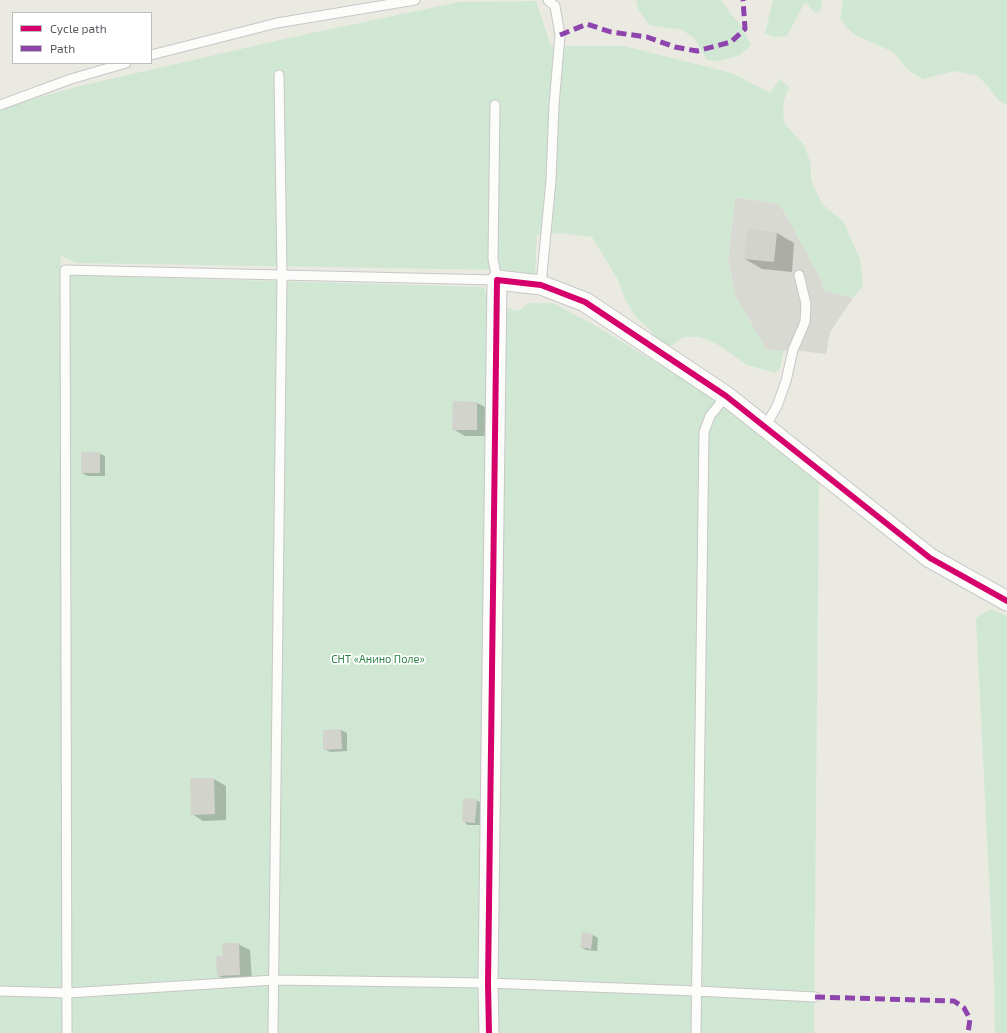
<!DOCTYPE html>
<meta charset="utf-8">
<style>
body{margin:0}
#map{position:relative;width:1007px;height:1033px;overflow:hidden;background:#eaeae3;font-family:"Exo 2",sans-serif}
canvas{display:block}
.legend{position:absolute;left:12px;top:12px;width:140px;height:52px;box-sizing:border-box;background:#fff;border:1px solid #bdbdc0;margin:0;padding:5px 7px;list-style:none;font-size:12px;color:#595b62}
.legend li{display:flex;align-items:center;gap:8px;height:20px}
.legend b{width:20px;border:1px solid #bdbdc0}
</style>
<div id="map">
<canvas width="1007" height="1033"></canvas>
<ul class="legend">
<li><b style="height:5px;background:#d6006c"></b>Cycle path</li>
<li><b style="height:5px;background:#8e44ad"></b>Path</li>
</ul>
</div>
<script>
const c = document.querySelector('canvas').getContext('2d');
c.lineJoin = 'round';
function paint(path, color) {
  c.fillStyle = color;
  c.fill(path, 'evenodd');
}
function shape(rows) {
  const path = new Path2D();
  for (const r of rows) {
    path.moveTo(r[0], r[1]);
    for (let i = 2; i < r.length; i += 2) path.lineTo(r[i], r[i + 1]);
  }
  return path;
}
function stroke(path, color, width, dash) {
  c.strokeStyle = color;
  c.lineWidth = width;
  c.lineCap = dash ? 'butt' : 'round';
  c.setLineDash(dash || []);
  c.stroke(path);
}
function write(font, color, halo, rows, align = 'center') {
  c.font = font + ' "Exo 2",sans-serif';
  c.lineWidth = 3.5;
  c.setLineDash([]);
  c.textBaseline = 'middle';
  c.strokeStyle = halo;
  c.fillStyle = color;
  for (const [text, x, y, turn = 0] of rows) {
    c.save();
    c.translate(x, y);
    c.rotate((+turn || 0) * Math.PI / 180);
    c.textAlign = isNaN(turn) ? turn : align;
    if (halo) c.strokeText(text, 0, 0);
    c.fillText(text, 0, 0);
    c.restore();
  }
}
paint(shape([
 [735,197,780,204,820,277,824,290,853,298,830,332,826,354,793,350,784,351,766,350,735,295,728,260]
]), '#d9d9d3');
paint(shape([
 [636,0,721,0,730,13,739,23,751,45,739,56,717,61,707,60,695,39,681,29,666,28,649,25,638,9],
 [773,0,822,0,821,10,815,13,805,2,787,36,773,37,765,33],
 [843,0,1007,0,1007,105,998,100,987,85,976,75,954,71,923,79,908,70,893,52,855,35,848,29,840,19],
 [536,1,551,46,624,46,732,73,770,93,780,79,789,87,783,103,784,123,804,145,811,164,811,180,822,204,843,221,860,259,863,286,853,298,824,290,820,277,780,204,735,197,728,260,735,295,766,350,784,351,780,368,775,373,747,365,717,344,699,337,683,337,672,346,660,344,650,330,634,315,625,299,618,280,592,237,560,233,537,235,535,274,506,270,76,263,61,256,60,275,484,287,488,301,518,311,529,303,553,303,596,326,711,395,819,481,814,1033,0,1033,0,108,80,86,293,37,459,2],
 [991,609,1007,616,1007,1033,995,1033,994,979,976,618]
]), '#d0e8d3');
paint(shape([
 [777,233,794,243,792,272,762,269,745,259],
 [454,402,477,403,489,409,489,436,465,436,453,429],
 [99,453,105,456,105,476,88,476,82,473],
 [341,730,347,733,347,751,330,752,324,749,324,731],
 [191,779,214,779,226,786,226,820,203,821,192,814],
 [476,800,482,803,481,825,468,825,463,821],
 [593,935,598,938,597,951,586,950,581,947],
 [238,944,250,950,252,981,230,982,218,976,224,957]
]), '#0003');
paint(shape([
 [747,229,777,232,774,262,744,259],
 [453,401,477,402,477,430,452,430],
 [81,452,100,452,100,473,81,473],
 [341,729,342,749,323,750,323,730],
 [190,778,214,778,215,814,191,815],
 [463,798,477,799,475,823,462,822],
 [582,932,593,934,591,949,580,947],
 [222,943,239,943,240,975,217,976,216,956,223,956]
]), '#d3d3ce');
const service = shape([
 [151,55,277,23,415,0],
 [0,105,71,79,126,63],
 [541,285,551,180,554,105,560,35,555,6,548,0],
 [765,427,777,406,786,381,793,350,805,322,806,304,799,275],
 [0,991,67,993,274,980,488,983,696,991,815,997],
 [67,1033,65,270,497,280,493,259,495,105],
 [273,1033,282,275,279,75],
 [696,1033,704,432,710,416,726,396]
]);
const minor = shape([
 [489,1033,488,983,497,280,541,285,585,302,726,396,930,558,1007,601]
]);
stroke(service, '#c7c7c6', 11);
stroke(minor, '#c7c7c6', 21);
stroke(service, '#fcfcfb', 9);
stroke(minor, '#fcfcfb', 19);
stroke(shape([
 [560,35,587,24,611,32,647,37,675,47,697,51,731,42,745,29,743,0],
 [815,997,954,1001,964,1008,970,1019,968,1033]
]), '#8e44ad', 5, [10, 5]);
stroke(shape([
 [489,1033,488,983,497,280,541,285,585,302,726,396,930,558,1007,601]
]), '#d6006c', 6);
write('11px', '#2e8448', '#fff', [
 ["СНТ «Анино Поле»",378,659]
]);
</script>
